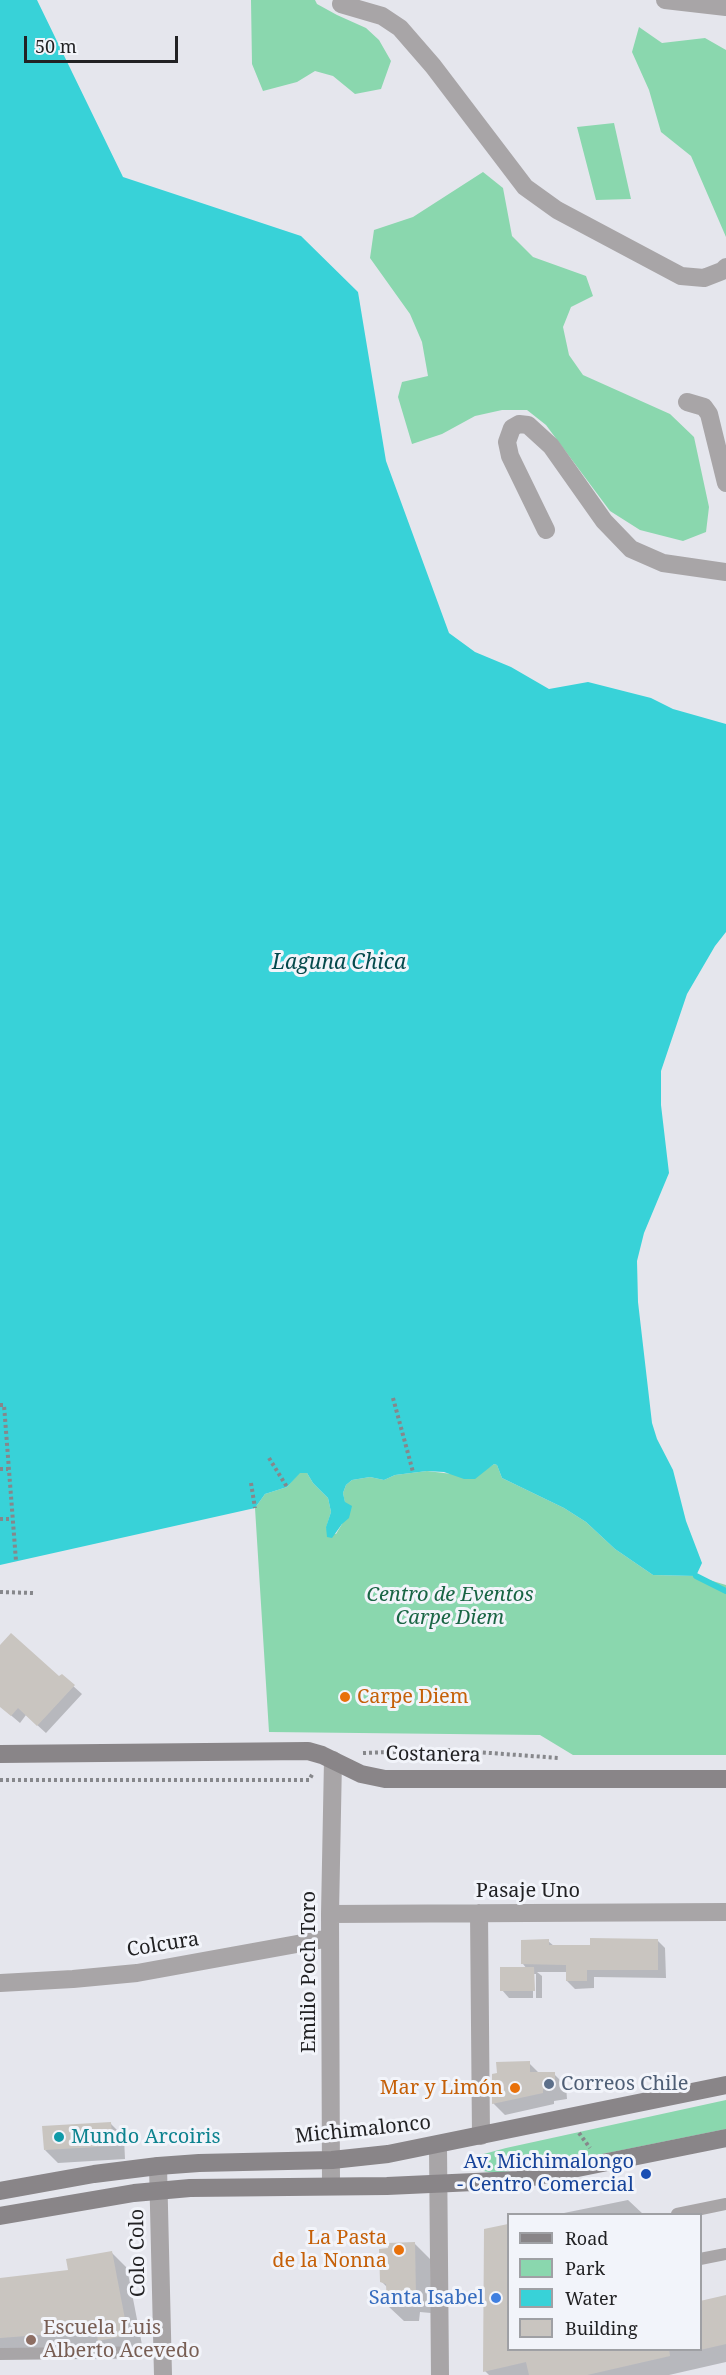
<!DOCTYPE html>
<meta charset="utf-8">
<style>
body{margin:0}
#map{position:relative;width:726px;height:2375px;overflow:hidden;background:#e5e6ed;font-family:"Noto Serif",serif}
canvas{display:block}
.legend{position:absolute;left:507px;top:2213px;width:195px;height:138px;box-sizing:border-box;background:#f2f4fa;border:2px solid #9fa0a4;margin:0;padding:8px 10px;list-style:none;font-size:18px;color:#222224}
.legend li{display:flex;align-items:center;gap:12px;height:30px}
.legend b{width:30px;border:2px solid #9fa0a4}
.scale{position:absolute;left:24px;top:36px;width:154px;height:27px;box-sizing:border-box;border:3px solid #222224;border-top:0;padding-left:8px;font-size:18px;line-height:21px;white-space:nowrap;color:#222224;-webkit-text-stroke:4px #f2f4fa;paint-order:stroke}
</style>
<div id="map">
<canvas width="726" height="2375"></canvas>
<ul class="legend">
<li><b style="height:8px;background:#898588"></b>Road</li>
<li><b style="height:16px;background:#8ad7ae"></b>Park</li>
<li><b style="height:16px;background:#38d2d8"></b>Water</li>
<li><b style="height:16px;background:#c9c5c0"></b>Building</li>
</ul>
<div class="scale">50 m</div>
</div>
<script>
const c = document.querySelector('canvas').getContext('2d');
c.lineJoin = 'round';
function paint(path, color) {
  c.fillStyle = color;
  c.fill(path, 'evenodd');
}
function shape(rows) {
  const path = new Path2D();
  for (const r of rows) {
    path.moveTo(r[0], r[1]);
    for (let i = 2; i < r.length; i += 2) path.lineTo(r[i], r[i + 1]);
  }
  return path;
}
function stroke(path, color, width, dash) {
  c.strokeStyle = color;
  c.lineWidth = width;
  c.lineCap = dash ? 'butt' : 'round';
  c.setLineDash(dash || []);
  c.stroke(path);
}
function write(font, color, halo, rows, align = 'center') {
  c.font = font + ' "Noto Serif",serif';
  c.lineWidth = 6;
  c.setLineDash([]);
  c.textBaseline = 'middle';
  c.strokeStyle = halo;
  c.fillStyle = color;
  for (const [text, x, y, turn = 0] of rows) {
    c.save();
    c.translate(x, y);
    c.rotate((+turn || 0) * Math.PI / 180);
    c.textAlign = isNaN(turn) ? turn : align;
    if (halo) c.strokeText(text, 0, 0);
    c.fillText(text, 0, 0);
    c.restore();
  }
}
paint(shape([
 [251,0,315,0,317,4,337,15,366,28,379,40,391,61,381,89,355,94,333,76,315,71,297,82,263,91,252,64],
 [639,27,662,43,705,38,726,50,726,237,691,156,661,132,649,90,632,52],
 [614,123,631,199,596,200,577,127],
 [483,172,503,188,512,236,533,257,586,276,593,296,571,307,563,327,569,355,583,375,670,414,694,437,709,507,706,532,683,541,640,530,610,511,546,425,527,410,502,410,475,416,442,434,412,444,398,397,402,382,428,376,422,342,410,314,370,258,374,230,413,217],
 [494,1464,497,1465,502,1478,564,1508,586,1522,615,1549,653,1575,696,1576,726,1585,726,1755,573,1755,540,1735,269,1732,255,1508,265,1494,287,1487,299,1473,307,1473,313,1483,328,1498,331,1512,326,1528,336,1534,342,1524,345,1503,343,1493,346,1485,352,1480,370,1477,384,1480,395,1475,427,1471,452,1474,485,1470],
 [726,2100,726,2129,528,2169,494,2173,478,2170,471,2163,480,2155,506,2148]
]), '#8ad7ae');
paint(shape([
 [0,0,37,0,123,177,301,236,358,292,386,461,449,633,475,652,511,667,549,689,588,682,651,698,673,709,726,724,726,932,715,946,687,994,661,1071,661,1105,669,1173,644,1233,637,1261,638,1302,652,1423,657,1439,673,1470,686,1521,702,1563,696,1576,653,1575,615,1549,586,1522,564,1508,502,1478,497,1465,494,1464,475,1479,464,1479,444,1472,427,1471,395,1475,384,1480,370,1477,352,1480,346,1485,343,1493,345,1502,352,1506,349,1518,342,1524,332,1538,327,1537,326,1527,331,1512,328,1498,313,1483,307,1473,300,1473,287,1487,265,1494,255,1508,0,1565]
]), '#38d2d8');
paint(shape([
 [0,1648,59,1678,62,1676,82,1694,46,1733,26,1715,20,1723,0,1706],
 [657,1940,665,1948,666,1978,594,1977,594,1988,575,1989,567,1981,567,1972,537,1972,542,1976,542,1998,536,1998,536,1974,533,1974,533,1998,509,1998,502,1990,527,1969,523,1964,548,1941,554,1946,592,1946],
 [529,2063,540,2074,554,2074,566,2086,567,2099,554,2101,554,2104,505,2115,493,2103],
 [111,2124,124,2137,125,2159,58,2163,45,2150],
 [628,2200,643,2214,559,2214],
 [508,2226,508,2350,700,2350,726,2297,726,2362,669,2375,489,2375,485,2371,486,2231],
 [414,2243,430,2259,431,2313,420,2312,419,2321,404,2321,388,2306,388,2288,382,2282,389,2250],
 [111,2252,127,2268,143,2350,115,2355,101,2342,55,2350,0,2354,0,2280,70,2271]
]), '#0003');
stroke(shape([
 [696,1576,726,1591]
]), '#38d2d8', 6);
paint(shape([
 [11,1633,59,1676,62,1674,75,1685,37,1726,18,1708,11,1716,0,1707,0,1645],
 [590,1938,658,1939,658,1970,587,1970,587,1981,566,1981,566,1965,521,1964,521,1940,549,1939,549,1945,590,1945],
 [500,1967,534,1967,535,1991,500,1991],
 [530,2061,530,2072,555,2072,555,2088,543,2089,543,2093,492,2104,492,2074,497,2073,496,2062],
 [111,2122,113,2146,44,2150,42,2126],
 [508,2224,508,2349,669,2349,670,2356,587,2375,529,2375,526,2362,483,2372,484,2229],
 [415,2242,416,2298,405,2298,404,2306,387,2306,386,2284,380,2282,379,2249,388,2248,387,2243],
 [112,2251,128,2335,98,2341,95,2325,39,2335,0,2338,0,2278,68,2270,66,2259],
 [726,2295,726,2344,700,2350,700,2301]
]), '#c9c5c0');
stroke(shape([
 [393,1398,413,1472],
 [0,1405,4,1405,16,1561],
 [269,1458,287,1487],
 [0,1469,8,1469],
 [251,1483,255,1508],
 [0,1519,12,1519],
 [0,1592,33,1593],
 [363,1753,449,1750,559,1758],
 [0,1780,309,1780,313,1773],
 [579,2133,590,2148]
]), '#86878b', 4, [3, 3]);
stroke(shape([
 [677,2214,726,2204],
 [700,2259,726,2254],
 [0,2354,162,2352]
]), '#a8a5a7', 12);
stroke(shape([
 [665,0,726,7],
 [341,4,382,16,400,28,433,66,525,187,557,210,681,276,704,278,722,271,726,267],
 [687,402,704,407,709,414,726,483],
 [546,530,510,456,507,442,512,428,519,424,528,425,551,446,604,521,631,549,663,563,726,572],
 [479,1913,481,2136],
 [330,1914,726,1912],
 [0,1983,73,1979,137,1973,330,1938],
 [438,2146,440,2375],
 [158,2166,163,2375],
 [331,2185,330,1914,333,1760]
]), '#a8a5a7', 18);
stroke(shape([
 [0,1754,308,1751,322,1755,361,1774,385,1779,726,1779],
 [0,2191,94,2174,158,2166,199,2163,332,2160,388,2154,726,2085],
 [0,2216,134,2193,190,2188,387,2186,518,2180,726,2138]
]), '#898588', 18);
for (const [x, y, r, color] of [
 [345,1697,6,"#e8710a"],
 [549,2084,6,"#5c6f8a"],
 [515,2088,6,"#e8710a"],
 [59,2137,6,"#0f9aa8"],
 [646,2174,6,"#1a4fb4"],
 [399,2250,6,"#e8710a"],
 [496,2298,6,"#3f7fe0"],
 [31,2340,6,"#8d6e63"]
]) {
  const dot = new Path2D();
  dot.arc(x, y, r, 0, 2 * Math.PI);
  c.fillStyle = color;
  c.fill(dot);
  stroke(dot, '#f2f4fa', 2);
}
write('italic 20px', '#196544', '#f2f4fa', [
 ["Centro de Eventos",450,1595],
 ["Carpe Diem",450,1618]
]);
write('20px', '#c56008', '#f2f4fa', [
 ["Carpe Diem",357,1697,"left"],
 ["Mar y Limón",503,2088],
 ["La Pasta",387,2238],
 ["de la Nonna",387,2261]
], 'right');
write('20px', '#222224', '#f2f4fa', [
 ["Costanera",433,1755,1],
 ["Pasaje Uno",528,1891],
 ["Colcura",163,1945,-9],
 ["Emilio Poch Toro",309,1972,-90],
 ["Michimalonco",363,2130,-6],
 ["Colo Colo",138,2253,-91]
]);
write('20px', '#4e5e75', '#f2f4fa', [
 ["Correos Chile",561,2084]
], 'left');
write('20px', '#0d838f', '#f2f4fa', [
 ["Mundo Arcoiris",71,2137]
], 'left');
write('20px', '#164399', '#f2f4fa', [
 ["Av. Michimalongo",634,2162],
 ["- Centro Comercial",634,2185]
], 'right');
write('20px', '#366cbe', '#f2f4fa', [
 ["Santa Isabel",484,2298]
], 'right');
write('20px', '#785e54', '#f2f4fa', [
 ["Escuela Luis",43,2328],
 ["Alberto Acevedo",43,2351]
], 'left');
write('italic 21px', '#04494c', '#f2f4fa', [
 ["Laguna Chica",339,963]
]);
</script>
